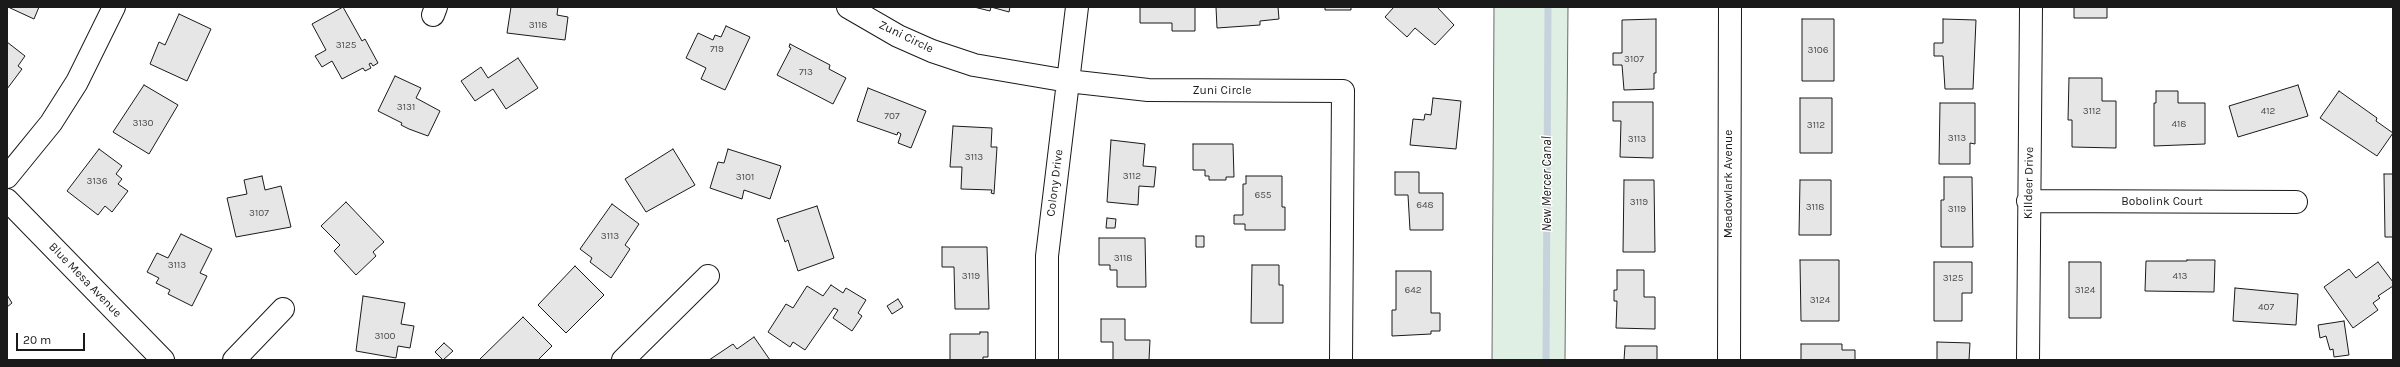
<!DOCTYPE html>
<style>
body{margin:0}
#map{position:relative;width:2400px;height:367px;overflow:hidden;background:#fff;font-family:Karla,sans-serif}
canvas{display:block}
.frame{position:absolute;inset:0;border:8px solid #1a1a1a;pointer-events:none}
.scale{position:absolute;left:16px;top:333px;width:69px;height:18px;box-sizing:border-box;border:2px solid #1a1a1a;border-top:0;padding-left:5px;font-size:12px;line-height:14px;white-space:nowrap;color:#1a1a1a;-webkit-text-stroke:3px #fff;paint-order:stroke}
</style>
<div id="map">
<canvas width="2400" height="367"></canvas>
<div class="frame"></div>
<div class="scale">20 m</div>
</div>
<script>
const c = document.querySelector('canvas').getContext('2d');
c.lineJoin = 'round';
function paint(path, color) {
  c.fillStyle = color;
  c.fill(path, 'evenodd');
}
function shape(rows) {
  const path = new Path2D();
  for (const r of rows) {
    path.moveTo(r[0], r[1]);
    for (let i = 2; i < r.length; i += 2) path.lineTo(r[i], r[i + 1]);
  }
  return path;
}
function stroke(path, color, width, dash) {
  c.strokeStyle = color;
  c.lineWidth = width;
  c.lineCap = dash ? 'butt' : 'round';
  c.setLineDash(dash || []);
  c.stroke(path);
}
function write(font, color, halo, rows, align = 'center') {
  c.font = font + ' Karla,sans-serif';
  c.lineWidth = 3;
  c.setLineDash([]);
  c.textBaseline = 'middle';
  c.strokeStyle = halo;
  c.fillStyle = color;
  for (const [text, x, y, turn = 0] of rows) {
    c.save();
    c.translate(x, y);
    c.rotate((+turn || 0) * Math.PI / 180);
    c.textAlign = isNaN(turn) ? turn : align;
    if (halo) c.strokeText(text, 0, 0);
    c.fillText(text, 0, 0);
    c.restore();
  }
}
const green = shape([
 [1494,7,1568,7,1565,360,1492,360,1494,7]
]);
paint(green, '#e0efe3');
stroke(green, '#6a6a6a', 1);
stroke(shape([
 [1546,360,1548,7]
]), '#c6d2dc', 7);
const building = shape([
 [8,7,39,7,34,19,8,7],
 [343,7,362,41,365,39,378,63,373,66,371,63,369,64,371,68,365,71,363,68,342,79,332,61,322,67,315,56,326,50,312,24,343,7],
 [511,7,558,7,557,15,568,17,565,40,507,33,511,7],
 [974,7,991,7,990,11,974,7],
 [991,7,1010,7,1009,12,991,7],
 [1140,7,1195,7,1195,31,1172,31,1172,23,1140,23,1140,7],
 [1216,7,1278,7,1279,19,1260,21,1260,25,1217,28,1216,7],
 [1325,7,1351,7,1351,10,1325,10,1325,7],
 [1394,7,1437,7,1454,25,1435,45,1415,28,1407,37,1385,17,1394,7],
 [2074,7,2107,7,2107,18,2074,18,2074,7],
 [179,14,211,29,187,81,150,64,159,42,165,45,179,14],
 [1656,19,1656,73,1654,73,1654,89,1624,90,1622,65,1613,65,1613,53,1622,53,1622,20,1656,19],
 [1802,19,1834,19,1834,81,1802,81,1802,19],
 [1943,19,1976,20,1973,89,1945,89,1943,56,1934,56,1934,43,1943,43,1943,19],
 [726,26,750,37,725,90,701,79,706,68,686,58,698,33,713,40,715,35,721,37,726,26],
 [7,42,25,56,18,66,22,69,7,89,7,42],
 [790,44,830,65,829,69,846,78,833,104,777,75,791,48,789,47,790,44],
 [518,58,538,88,506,109,493,89,475,101,461,81,481,67,488,78,518,58],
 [395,76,421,88,416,98,440,111,428,136,409,129,401,125,402,123,378,111,395,76],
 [2069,78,2102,78,2102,101,2116,101,2116,148,2072,147,2072,120,2068,120,2069,78],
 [144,85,178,105,149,154,113,132,144,85],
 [2298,85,2308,116,2238,137,2229,106,2298,85],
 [868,88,926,111,911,148,898,143,901,134,898,132,897,135,857,121,868,88],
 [2156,91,2178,91,2178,103,2205,103,2205,144,2154,146,2154,103,2156,103,2156,91],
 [2339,91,2377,118,2376,121,2393,133,2377,156,2320,118,2339,91],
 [1433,98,1461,101,1456,149,1410,145,1413,119,1424,120,1425,114,1431,115,1433,98],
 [1800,98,1832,98,1832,153,1800,153,1800,98],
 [1613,102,1653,102,1653,158,1620,157,1621,121,1613,121,1613,102],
 [1940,103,1975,103,1975,144,1970,143,1970,164,1939,164,1940,103],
 [953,126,992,128,991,147,997,147,994,194,991,193,992,190,961,189,962,167,950,167,953,126],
 [1111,140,1145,144,1143,166,1156,167,1154,187,1139,186,1138,205,1107,202,1111,140],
 [1193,144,1233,144,1234,177,1226,177,1226,180,1209,180,1209,176,1205,176,1205,170,1193,170,1193,144],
 [99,149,122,166,116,174,122,179,118,184,128,191,112,212,105,206,98,215,67,191,99,149],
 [673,149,695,185,646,212,625,179,673,149],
 [728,149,781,166,770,199,744,190,742,199,710,188,718,162,724,163,728,149],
 [1395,172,1419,172,1419,193,1443,193,1443,230,1410,230,1408,195,1395,195,1395,172],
 [2384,174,2393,174,2393,237,2385,237,2384,174],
 [262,176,265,190,281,186,291,227,236,237,227,198,247,194,244,180,262,176],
 [1246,176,1282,176,1282,207,1285,207,1285,230,1245,230,1245,224,1234,224,1234,215,1243,215,1243,184,1246,184,1246,176],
 [1944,177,1972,177,1973,247,1941,247,1941,200,1944,200,1944,177],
 [1624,180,1654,180,1655,252,1623,252,1624,180],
 [1800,180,1831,180,1831,235,1799,235,1800,180],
 [346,202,384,242,373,252,376,256,356,275,334,251,340,245,321,226,346,202],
 [612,204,639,224,625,245,630,249,611,278,590,262,592,258,580,249,612,204],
 [817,206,834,258,798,271,788,240,785,242,777,219,817,206],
 [1107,218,1116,219,1115,228,1106,228,1107,218],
 [181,234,212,249,200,273,207,276,192,306,168,294,170,290,156,283,159,278,147,272,157,253,168,258,181,234],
 [1196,236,1204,236,1204,247,1196,247,1196,236],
 [1099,238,1145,238,1146,287,1117,287,1117,270,1110,270,1110,265,1099,265,1099,238],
 [942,247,987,247,989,309,955,309,954,267,942,267,942,247],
 [1800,260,1839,260,1839,321,1801,321,1800,260],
 [2187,260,2215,260,2214,292,2145,291,2146,261,2187,261,2187,260],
 [1934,262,1972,262,1972,293,1962,293,1962,321,1934,321,1934,262],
 [2069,262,2101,262,2101,318,2069,318,2069,262],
 [2378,262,2393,282,2393,286,2378,296,2380,298,2373,303,2378,310,2353,328,2324,287,2349,269,2356,278,2378,262],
 [1252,265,1279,265,1279,285,1283,285,1283,323,1251,323,1252,265],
 [575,266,604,295,566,333,538,305,575,266],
 [1617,270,1644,270,1644,297,1655,297,1655,329,1616,328,1617,301,1614,301,1614,290,1617,290,1617,270],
 [1396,271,1431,271,1431,313,1440,313,1440,331,1431,331,1431,334,1392,336,1392,310,1396,310,1396,271],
 [831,285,843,293,846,288,866,300,858,313,862,316,852,331,833,318,838,310,834,308,805,350,793,342,790,347,768,332,786,304,793,308,807,286,823,296,831,285],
 [2235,288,2298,294,2296,325,2233,321,2235,288],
 [7,295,12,303,7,307,7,295],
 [363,296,405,303,401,324,414,326,410,348,398,346,396,358,356,351,363,296],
 [898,299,903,307,892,314,887,306,898,299],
 [523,317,552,346,538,360,479,360,523,317],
 [1101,319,1125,319,1125,340,1150,340,1149,360,1113,360,1113,342,1101,342,1101,319],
 [2344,321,2349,355,2334,357,2333,349,2330,350,2326,336,2320,338,2318,325,2344,321],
 [980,332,988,332,988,357,983,357,983,360,950,360,950,334,980,334,980,332],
 [754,337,770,360,709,360,733,344,737,349,754,337],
 [1937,342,1970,343,1969,360,1937,360,1937,342],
 [444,343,453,351,443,360,435,352,444,343],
 [1801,344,1842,344,1842,350,1855,350,1855,360,1801,360,1801,344],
 [1625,346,1657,346,1657,360,1624,360,1625,346]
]);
paint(building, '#e6e6e6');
stroke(building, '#1a1a1a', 1);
const minor = shape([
 [848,7,898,36,932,51,974,65,1068,81,1148,90,1343,91,1341,360],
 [433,15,436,7],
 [7,177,51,123,77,82,114,7],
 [7,200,163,360],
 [2028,201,2296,202],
 [234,360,283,309],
 [623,360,708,276],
 [1047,360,1047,256,1077,7],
 [1729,360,1730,7],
 [2028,360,2031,7]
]);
stroke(minor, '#1a1a1a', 24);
stroke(minor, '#fff', 22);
write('10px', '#4d4d4d', null, [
 ["3118",538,25],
 ["3125",346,45],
 ["719",717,49],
 ["3106",1818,50],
 ["3107",1634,59],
 ["713",806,72],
 ["3131",406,107],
 ["3112",2092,111],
 ["412",2268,111],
 ["707",892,116],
 ["3130",143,123],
 ["418",2179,124],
 ["3112",1816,125],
 ["3113",1957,138],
 ["3113",1637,139],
 ["3113",974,157],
 ["3112",1132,176],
 ["3101",745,177],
 ["3136",97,181],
 ["655",1263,195],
 ["3119",1639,202],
 ["648",1425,205],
 ["3118",1815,207],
 ["3119",1957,209],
 ["3107",259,213],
 ["3113",610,236],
 ["3118",1123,258],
 ["3113",177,265],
 ["3119",971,276],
 ["413",2180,276],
 ["3125",1953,278],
 ["642",1413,290],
 ["3124",2085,290],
 ["3124",1820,300],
 ["407",2266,307],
 ["3100",385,336]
]);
write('12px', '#1a1a1a', '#fff', [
 ["Zuni Circle",906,37,26],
 ["Zuni Circle",1222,91],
 ["Colony Drive",1055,183,-83],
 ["Killdeer Drive",2029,183,-89],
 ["Meadowlark Avenue",1729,184,-90],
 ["Bobolink Court",2162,202],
 ["Blue Mesa Avenue",85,280,46]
]);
write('italic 13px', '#1a1a1a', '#fff', [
 ["New Mercer Canal",1547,184,-90]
]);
</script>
